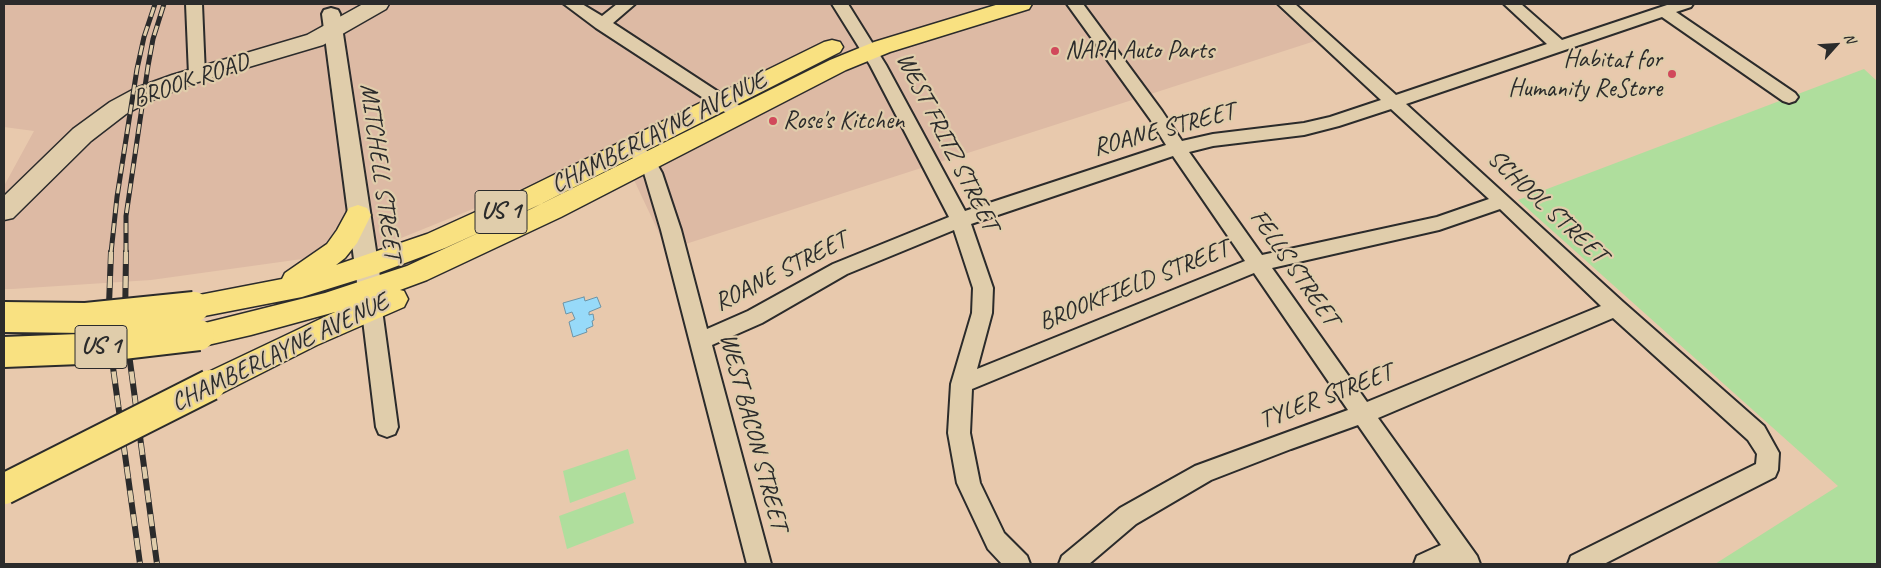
<!DOCTYPE html>
<style>
body{margin:0}
#map{position:relative;width:1881px;height:568px;overflow:hidden;background:#e8c9ad;font-family:Caveat,sans-serif}
canvas{display:block}
.frame{position:absolute;inset:0;border:5px solid #2b2b2b;pointer-events:none}
.north{position:absolute;left:1811px;top:20px;width:50px;height:50px;-webkit-text-stroke:4px #e0cdab;paint-order:stroke;rotate:64deg;font-size:14px;font-weight:700;line-height:20px;text-align:center;color:#2b2b2b}
.north::after{content:'';display:block;margin:auto;width:18px;height:22px;background:#2b2b2b;clip-path:polygon(50% 0,100% 100%,50% 72%,0 100%)}
</style>
<div id="map">
<canvas width="1881" height="568"></canvas>
<div class="frame"></div>
<div class="north">N</div>
</div>
<script>
const c = document.querySelector('canvas').getContext('2d');
c.lineJoin = 'round';
function paint(path, color) {
  c.fillStyle = color;
  c.fill(path, 'evenodd');
}
function shape(rows) {
  const path = new Path2D();
  for (const r of rows) {
    path.moveTo(r[0], r[1]);
    for (let i = 2; i < r.length; i += 2) path.lineTo(r[i], r[i + 1]);
  }
  return path;
}
function stroke(path, color, width, dash) {
  c.strokeStyle = color;
  c.lineWidth = width;
  c.lineCap = dash ? 'butt' : 'round';
  c.setLineDash(dash || []);
  c.stroke(path);
}
function write(font, color, halo, rows, align = 'center') {
  c.font = font + ' Caveat,sans-serif';
  c.lineWidth = 4.5;
  c.setLineDash([]);
  c.textBaseline = 'middle';
  c.strokeStyle = halo;
  c.fillStyle = color;
  for (const [text, x, y, turn = 0] of rows) {
    c.save();
    c.translate(x, y);
    c.rotate((+turn || 0) * Math.PI / 180);
    c.textAlign = isNaN(turn) ? turn : align;
    if (halo) c.strokeText(text, 0, 0);
    c.fillText(text, 0, 0);
    c.restore();
  }
}
paint(shape([
 [4,4,1274,4,1315,41,667,250,617,144,510,194,374,249,151,280,12,289,4,289,4,186,34,131,4,127]
]), '#ddbaa4');
paint(shape([
 [1864,69,1877,81,1877,564,1715,564,1838,486,1518,200],
 [628,449,636,479,570,503,563,471],
 [625,492,634,523,567,549,559,516]
]), '#afde9d');
const water = shape([
 [584,297,585,301,597,297,601,307,589,312,589,315,593,314,594,320,592,321,593,326,586,329,587,332,573,337,569,322,575,319,572,312,566,314,563,303,584,297]
]);
paint(water, '#97daf9');
stroke(water, '#6c94a7', 1);
const minor = shape([
 [186,4,202,4,205,75,203,79,197,80,191,79,189,75,186,4],
 [564,4,582,4,602,16,617,4,635,4,613,23,746,110,749,114,746,118,740,120,734,118,596,28,564,4],
 [832,4,848,4,886,65,965,211,1166,145,1150,119,1067,4,1083,4,1162,111,1182,141,1213,134,1304,123,1330,117,1381,100,1278,4,1295,4,1396,95,1547,44,1504,4,1521,4,1562,40,1670,4,1693,4,1691,7,1676,12,1795,93,1798,97,1795,101,1789,103,1783,101,1662,17,1406,104,1623,302,1764,426,1779,453,1778,470,1775,477,1604,564,1568,564,1571,556,1756,464,1757,454,1748,440,1613,318,1378,418,1477,556,1480,564,1414,564,1417,556,1441,545,1358,425,1291,449,1211,480,1136,524,1089,564,1059,564,1062,556,1120,508,1195,466,1348,410,1254,273,972,389,970,433,980,483,1004,533,1027,556,1030,564,1002,564,988,549,957,483,948,433,951,384,972,313,973,288,954,230,847,274,762,323,712,345,771,564,747,564,661,230,644,173,626,149,629,145,635,143,641,145,653,157,662,173,681,230,707,329,748,311,833,264,949,217,870,65,832,4],
 [1391,109,1489,199,1437,217,1262,255,1189,152,1213,146,1304,135,1339,126,1391,109],
 [1173,156,1245,261,977,369,992,313,993,288,971,224,1173,156],
 [1500,209,1601,306,1367,402,1272,268,1439,230,1500,209],
 [370,287,377,289,380,295,398,427,395,434,387,437,379,434,376,427,360,295,363,289,370,287]
]);
const tertiary = shape([
 [331,8,338,10,340,14,382,290,378,297,370,299,362,297,358,290,322,14,324,10,331,8]
]);
const secondary = shape([
 [363,4,389,4,386,9,323,45,188,85,152,100,126,114,91,141,13,218,4,220,4,196,73,129,110,102,136,88,172,75,307,35,363,4]
]);
const primary = shape([
 [999,4,1032,4,1029,9,890,52,846,70,561,217,427,280,400,290,404,291,408,299,404,307,317,345,220,394,210,397,200,394,195,385,200,376,335,312,251,335,199,347,189,343,185,335,189,327,325,293,407,266,543,203,830,60,874,42,999,4],
 [832,40,840,42,843,47,840,52,531,209,445,248,376,274,302,297,194,318,184,315,180,307,184,299,194,296,282,279,285,273,327,244,337,230,349,208,358,205,367,208,371,215,357,243,345,258,336,265,427,234,513,195,824,42,832,40]
]);
stroke(minor, '#2b2b2b', 4);
stroke(tertiary, '#2b2b2b', 4);
stroke(secondary, '#2b2b2b', 3);
stroke(primary, '#2b2b2b', 3);
paint(minor, '#e0cdab');
paint(tertiary, '#e0cdab');
paint(secondary, '#e0cdab');
paint(primary, '#f9e181');
const railFar1 = shape([
 [111,253,117,197,137,69,144,37,155,4],
 [126,253,126,216,148,66,153,39,164,4]
]);
const rail = shape([
 [111,252,108,331,140,564],
 [126,252,125,324,157,564]
]);
stroke(railFar1, '#2b2b2b', 5);
stroke(rail, '#2b2b2b', 6);
stroke(railFar1, '#e0cdab', 3, [10]);
stroke(rail, '#e0cdab', 4.5, [12]);
const primaryBridge = shape([
 [4,317,86,318,194,307],
 [4,352,80,349,199,335],
 [4,489,210,385]
]);
stroke(primaryBridge, '#2b2b2b', 34, []);
stroke(primaryBridge, '#f9e181', 30);
for (const [x, y, r, color] of [
 [1055,51,5,"#d1495b"],
 [1672,74,5,"#d1495b"],
 [773,121,5,"#d1495b"]
]) {
  const dot = new Path2D();
  dot.arc(x, y, r, 0, 2 * Math.PI);
  c.fillStyle = color;
  c.fill(dot);
  stroke(dot, '#e0cdab', 2);
}
for (const [x, y, w] of [
 [501,212,52],
 [101,347,52]
]) {
  const box = new Path2D();
  box.roundRect(x - w / 2, y - 21.5, w, 43, 4);
  c.fillStyle = '#e0cdab';
  c.fill(box);
  stroke(box, '#2b2b2b', 1);
}
write('bold 24px', '#2b2b2b', null, [
 ["US 1",501,212],
 ["US 1",101,347]
]);
write('25px', '#2b2b2b', '#e0cdab', [
 ["NAPA Auto Parts",1065,51],
 ["Habitat for",1662,60,"right"],
 ["Humanity ReStore",1662,89,"right"],
 ["Rose's Kitchen",783,121]
], 'left');
write('25px', '#2b2b2b', '#e0cdab', [
 ["BROOK ROAD",191,81,-19],
 ["ROANE STREET",1164,130,-15],
 ["CHAMBERLAYNE AVENUE",659,133,-27],
 ["WEST FRITZ STREET",947,142,63],
 ["MITCHELL STREET",380,172,82],
 ["SCHOOL STREET",1547,207,43],
 ["FELLS STREET",1294,268,55],
 ["ROANE STREET",781,272,-27],
 ["BROOKFIELD STREET",1134,286,-22],
 ["CHAMBERLAYNE AVENUE",280,353,-26],
 ["TYLER STREET",1326,397,-21],
 ["WEST BACON STREET",753,432,75]
]);
</script>
